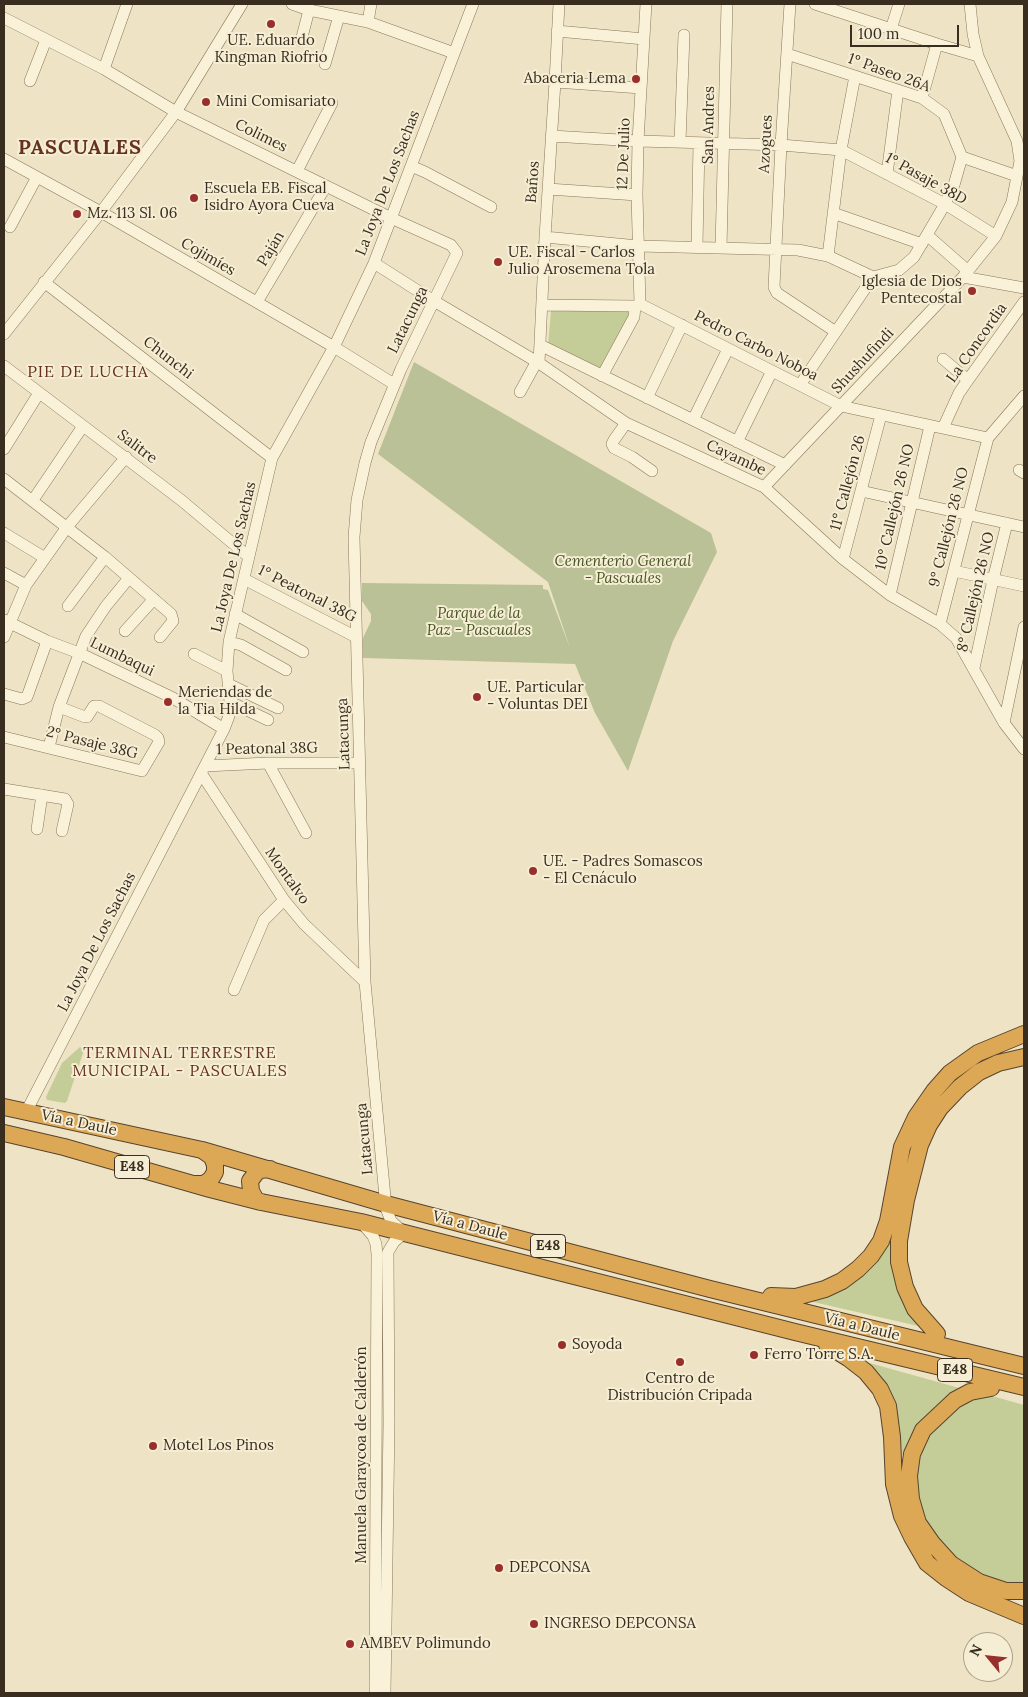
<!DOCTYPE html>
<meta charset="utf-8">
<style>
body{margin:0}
#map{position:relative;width:1028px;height:1697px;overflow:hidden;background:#eee4c5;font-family:Lora,serif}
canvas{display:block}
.frame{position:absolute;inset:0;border:5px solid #392d1f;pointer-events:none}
.north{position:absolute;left:963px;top:1632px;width:50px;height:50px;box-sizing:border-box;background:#f6eed4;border:1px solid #aaa18c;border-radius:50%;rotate:298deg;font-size:14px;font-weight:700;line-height:20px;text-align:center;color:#392d1f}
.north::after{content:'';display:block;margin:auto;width:18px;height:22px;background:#982f2b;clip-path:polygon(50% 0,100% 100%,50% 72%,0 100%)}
.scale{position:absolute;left:850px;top:25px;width:109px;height:22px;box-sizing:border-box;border:2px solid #392d1f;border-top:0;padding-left:6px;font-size:15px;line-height:18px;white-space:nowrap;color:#392d1f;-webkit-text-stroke:4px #f6eed4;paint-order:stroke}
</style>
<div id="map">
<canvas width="1028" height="1697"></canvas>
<div class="frame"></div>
<div class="north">N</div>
<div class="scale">100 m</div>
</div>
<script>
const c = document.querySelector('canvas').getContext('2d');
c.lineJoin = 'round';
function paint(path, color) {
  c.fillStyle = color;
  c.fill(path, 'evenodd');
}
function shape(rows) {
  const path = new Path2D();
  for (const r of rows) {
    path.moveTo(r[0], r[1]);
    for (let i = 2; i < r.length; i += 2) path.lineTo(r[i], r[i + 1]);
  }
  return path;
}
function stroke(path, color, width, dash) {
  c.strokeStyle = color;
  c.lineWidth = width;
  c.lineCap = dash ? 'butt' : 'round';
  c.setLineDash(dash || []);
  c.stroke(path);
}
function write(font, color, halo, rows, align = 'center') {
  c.font = font + ' Lora,serif';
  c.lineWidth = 4;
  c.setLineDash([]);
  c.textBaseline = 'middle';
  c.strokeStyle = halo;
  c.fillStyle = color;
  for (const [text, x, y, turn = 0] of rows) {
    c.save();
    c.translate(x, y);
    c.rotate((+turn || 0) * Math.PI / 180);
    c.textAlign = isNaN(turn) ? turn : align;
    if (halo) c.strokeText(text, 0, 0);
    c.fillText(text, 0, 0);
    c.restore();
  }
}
paint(shape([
 [631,309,631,313,600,373,548,345,551,311],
 [80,1047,84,1050,67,1101,65,1103,47,1100,46,1097,62,1063],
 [891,1234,892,1258,897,1284,918,1326,800,1299,828,1292],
 [866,1362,963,1389,925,1416,908,1443,900,1460],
 [992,1396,1024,1405,1024,1587,1017,1587,972,1573,940,1545,918,1507,915,1463,923,1443,936,1423,970,1398]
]), '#c4cd98');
paint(shape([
 [414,362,711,533,717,552,673,641,628,771,595,713,575,664,363,658,363,638,371,621,371,614,362,601,362,583,543,585,543,589,548,590,570,648,548,582,378,454]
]), '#bac197');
const minor = shape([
 [292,4,309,10,368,22,454,53],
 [790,4,781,145,774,287,777,293,836,332],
 [815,4,937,44,978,56],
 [4,18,104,69,176,112,391,218,451,245,457,253,401,369,371,442,365,463,357,500,354,537,365,982,386,1208,391,1221,404,1233,394,1242,388,1252,389,1423,385,1693],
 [368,22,371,4],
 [891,29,899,4],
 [557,31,644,39],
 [301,41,309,10],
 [787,54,922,98,944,114,962,157,954,185,945,204,914,257,899,270,873,277,800,385],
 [325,64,339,16],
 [104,69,127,4],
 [30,81,46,40],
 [555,82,641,88],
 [922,98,937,44],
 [551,136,638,141,781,145,841,150,945,204,996,236],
 [680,142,684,35],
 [962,157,1017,176],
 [4,159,101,212,334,347,394,384],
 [411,166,425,172,491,207],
 [297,171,332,103],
 [887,174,898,90],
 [548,189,637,195],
 [833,213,922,244],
 [10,227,37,177],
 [927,235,968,271],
 [545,237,638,246,798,250,828,256,873,277],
 [697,247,699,143],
 [721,248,727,4],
 [828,256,841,150,855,76],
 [374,263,434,301,539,363,626,423,764,487,843,559,890,595,940,624,956,638,1004,723,1024,749],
 [963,277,1024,288],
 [44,282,272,458],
 [257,302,326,186],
 [640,304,637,195,638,141,646,4],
 [542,305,635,306,640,304,841,406,988,438],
 [4,334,101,212,176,112,242,4],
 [540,345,785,465],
 [943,359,968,380],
 [539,363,545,237,555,82,559,4],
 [4,366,181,500,249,557],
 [602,376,634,317,635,306],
 [520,392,537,361],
 [647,398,682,325],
 [693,420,728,349],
 [626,423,614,440,612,444,614,448,632,457,652,471],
 [943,428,959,393,968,380,1024,302],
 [737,442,772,371],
 [4,449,39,393],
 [1019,470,1024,473],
 [4,479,105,557,171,614,173,621,160,637],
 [764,487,963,277,996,236,1012,202,1020,161,1017,141,978,56,973,34,970,4],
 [861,491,1024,527],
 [33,500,83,426],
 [4,533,45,558],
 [843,559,881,415],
 [954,571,1024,586],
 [4,573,26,585],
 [244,579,356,637],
 [890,595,930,426],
 [68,606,105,557],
 [235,614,303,652],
 [4,620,47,641,79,653,173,698,224,729],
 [940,624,988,438,1024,396],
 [125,631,154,599],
 [4,637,26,585,67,527,126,457],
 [229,642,241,645,286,670],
 [194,654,227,671],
 [974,668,993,580,1007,523],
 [228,684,278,708],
 [4,694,22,699,27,697,47,641],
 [230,702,268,720],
 [1004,723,1024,627],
 [4,737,142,771,159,742,158,738,155,735,99,706,94,706,87,717,85,717,59,707],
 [49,747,59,707,86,636,106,606,129,578],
 [268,763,306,833],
 [205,766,268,763,359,763],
 [201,773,284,900,304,924,365,982],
 [4,789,65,799,68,804,62,831],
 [37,829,42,795],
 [234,990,264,920,284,900],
 [26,1112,224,729,229,716,230,702,227,671,229,642,272,458,334,347,374,263,473,4],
 [361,1222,373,1236,376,1244,377,1254,375,1693]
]);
const highway = shape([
 [4,1107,202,1150,386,1204,710,1289,1024,1366],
 [4,1133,64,1147,210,1189,261,1202,361,1222,795,1332,1024,1387],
 [193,1184,204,1184,211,1179,215,1172,215,1165,212,1157,202,1150],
 [261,1202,256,1200,251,1191,250,1181,256,1173,260,1170,270,1169],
 [771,1296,796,1297,825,1289,842,1281,858,1269,871,1256,881,1241,888,1221,902,1147,916,1117,934,1091,950,1073,978,1053,1024,1034],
 [937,1334,915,1309,905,1287,899,1262,899,1241,906,1200,920,1145,929,1125,940,1108,960,1087,979,1072,998,1063,1024,1057],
 [827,1345,848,1358,866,1372,880,1389,888,1406,892,1437,894,1484,902,1516,912,1537,927,1563,946,1578,969,1593,1024,1616],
 [991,1388,970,1392,955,1400,923,1430,912,1454,909,1476,911,1499,918,1523,932,1543,951,1564,979,1582,1006,1591,1024,1591]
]);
stroke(minor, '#89765b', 12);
stroke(highway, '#57442f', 18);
stroke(minor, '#f9f1d8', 11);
stroke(highway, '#dda856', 16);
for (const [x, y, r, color] of [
 [271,24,5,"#982f2b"],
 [636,79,5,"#982f2b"],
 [206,102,5,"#982f2b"],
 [194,198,5,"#982f2b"],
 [77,214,5,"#982f2b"],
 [498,262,5,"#982f2b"],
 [972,291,5,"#982f2b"],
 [477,697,5,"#982f2b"],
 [168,702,5,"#982f2b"],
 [533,871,5,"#982f2b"],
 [562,1345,5,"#982f2b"],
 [754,1355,5,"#982f2b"],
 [680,1362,5,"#982f2b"],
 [153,1446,5,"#982f2b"],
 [499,1568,5,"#982f2b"],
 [534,1624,5,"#982f2b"],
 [350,1644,5,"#982f2b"]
]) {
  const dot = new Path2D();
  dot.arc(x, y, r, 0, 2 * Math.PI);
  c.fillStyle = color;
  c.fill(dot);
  stroke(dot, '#f6eed4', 2);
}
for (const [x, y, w] of [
 [132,1167,35],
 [548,1246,35],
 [955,1370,35]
]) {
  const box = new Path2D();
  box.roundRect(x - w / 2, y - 11.5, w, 23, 4);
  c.fillStyle = '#f6eed4';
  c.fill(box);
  stroke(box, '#392d1f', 1);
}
write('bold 14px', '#392d1f', null, [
 ["E48",132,1167],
 ["E48",548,1246],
 ["E48",955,1370]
]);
write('15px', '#392d1f', '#f6eed4', [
 ["UE. Eduardo",271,41,"center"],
 ["Kingman Riofrio",271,58,"center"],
 ["Abaceria Lema",626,79,"right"],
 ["Mini Comisariato",216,102],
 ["Escuela EB. Fiscal",204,189],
 ["Isidro Ayora Cueva",204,206],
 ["Mz. 113 Sl. 06",87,214],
 ["UE. Fiscal - Carlos",508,253],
 ["Julio Arosemena Tola",508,270],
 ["Iglesia de Dios",962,282,"right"],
 ["Pentecostal",962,299,"right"],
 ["UE. Particular",487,688],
 ["- Voluntas DEI",487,705],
 ["Meriendas de",178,693],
 ["la Tia Hilda",178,710],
 ["UE. - Padres Somascos",543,862],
 ["- El Cenáculo",543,879],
 ["Soyoda",572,1345],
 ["Ferro Torre S.A.",764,1355],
 ["Centro de",680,1379,"center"],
 ["Distribución Cripada",680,1396,"center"],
 ["Motel Los Pinos",163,1446],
 ["DEPCONSA",509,1568],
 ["INGRESO DEPCONSA",544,1624],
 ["AMBEV Polimundo",360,1644]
], 'left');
write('15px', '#392d1f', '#f6eed4', [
 ["1° Paseo 26A",889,73,20],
 ["San Andres",709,125,-89],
 ["Colimes",261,136,26],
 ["Azogues",766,144,-87],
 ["12 De Julio",624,154,-88],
 ["1° Pasaje 38D",926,179,29],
 ["Baños",533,182,-86],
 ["La Joya De Los Sachas",388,183,-69],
 ["Paján",271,249,-59],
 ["Cojimíes",208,257,30],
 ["Latacunga",408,320,-64],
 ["La Concordia",977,343,-55],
 ["Pedro Carbo Noboa",756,346,27],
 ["Chunchi",168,358,38],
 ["Shushufindi",863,361,-47],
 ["Salitre",137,447,37],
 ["Cayambe",736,458,25],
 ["11° Callejón 26",848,483,-75],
 ["10° Callejón 26 NO",895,507,-77],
 ["9° Callejón 26 NO",949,527,-76],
 ["La Joya De Los Sachas",234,557,-77],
 ["8° Callejón 26 NO",976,592,-77],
 ["1° Peatonal 38G",307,594,27],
 ["Lumbaqui",122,657,26],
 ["Latacunga",344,734,-92],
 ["2° Pasaje 38G",92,743,14],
 ["1 Peatonal 38G",267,749,-1],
 ["Montalvo",287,876,55],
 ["La Joya De Los Sachas",97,942,-63],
 ["Vía a Daule",79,1123,12],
 ["Latacunga",365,1139,-95],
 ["Vía a Daule",470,1226,15],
 ["Vía a Daule",862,1327,14],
 ["Manuela Garaycoa de Calderón",362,1455,-90]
]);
write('italic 15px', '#475625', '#f6eed4', [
 ["Cementerio General",623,562],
 ["- Pascuales",623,579],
 ["Parque de la",479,614],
 ["Paz - Pascuales",479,631]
]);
c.letterSpacing = '1px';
write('16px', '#66311e', '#f6eed4', [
 ["PIE DE LUCHA",88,372],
 ["TERMINAL TERRESTRE",180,1053],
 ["MUNICIPAL - PASCUALES",180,1071]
]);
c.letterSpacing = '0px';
c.letterSpacing = '1px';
write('bold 20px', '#66311e', '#f6eed4', [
 ["PASCUALES",80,148]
]);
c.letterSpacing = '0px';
</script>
